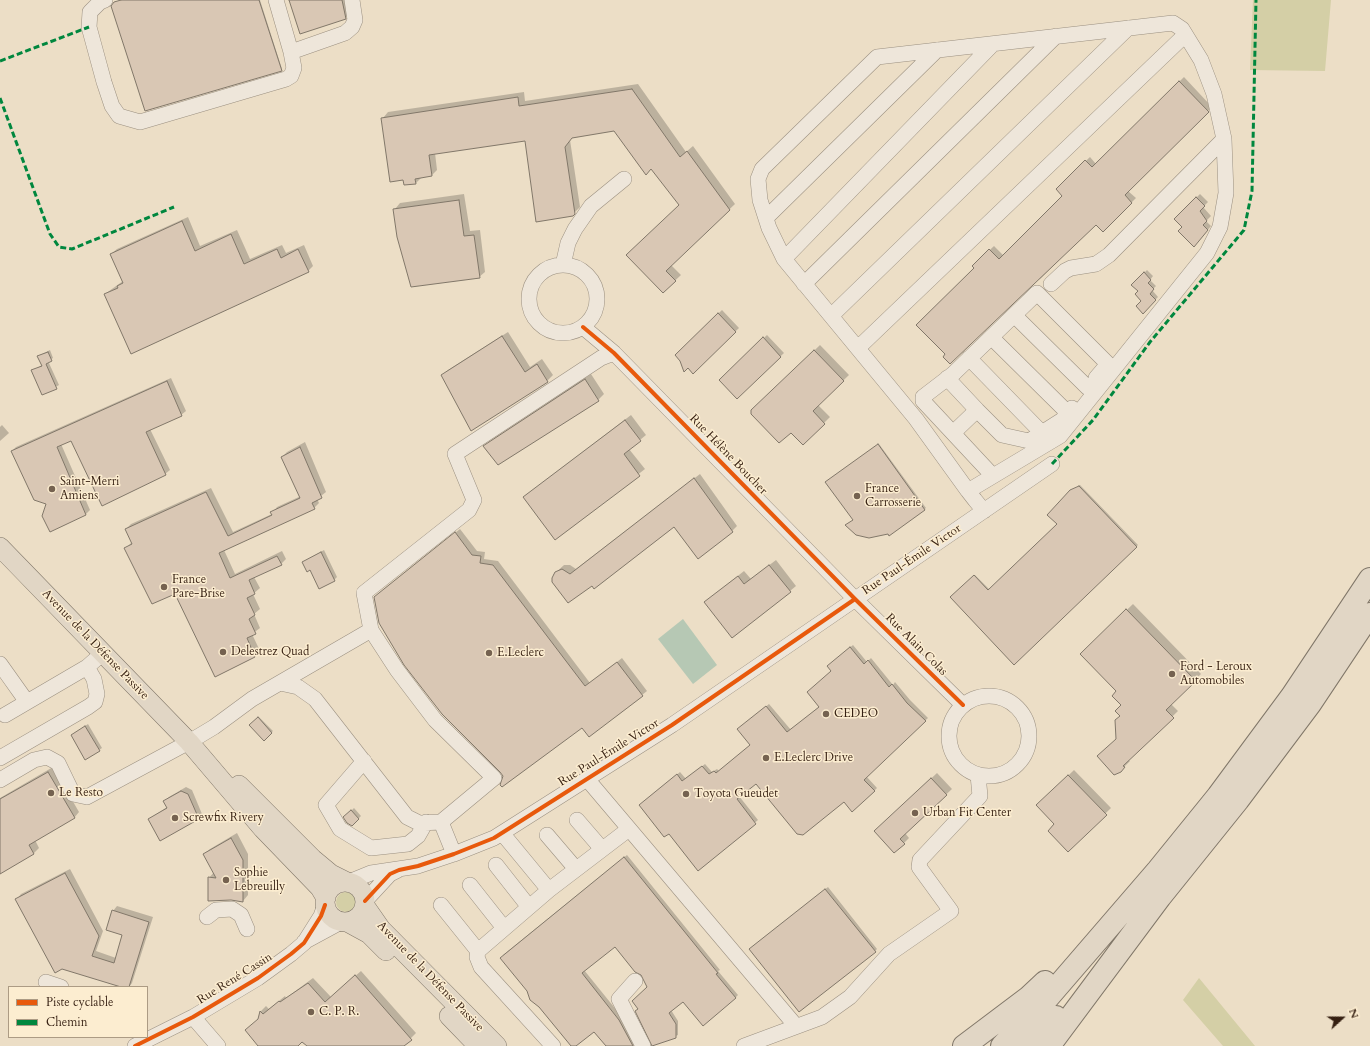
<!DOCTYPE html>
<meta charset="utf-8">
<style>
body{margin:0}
#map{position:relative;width:1370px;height:1046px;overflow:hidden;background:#ecdec6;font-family:Cardo,serif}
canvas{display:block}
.legend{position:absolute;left:8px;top:986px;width:140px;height:52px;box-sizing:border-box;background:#fcedd0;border:1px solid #ac9b84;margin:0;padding:5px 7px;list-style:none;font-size:12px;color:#351f11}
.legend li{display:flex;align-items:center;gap:8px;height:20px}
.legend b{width:20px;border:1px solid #ac9b84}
.north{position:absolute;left:1322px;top:998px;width:40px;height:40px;-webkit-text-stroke:3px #fcedd0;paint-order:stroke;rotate:69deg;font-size:11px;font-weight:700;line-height:16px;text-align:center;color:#351f11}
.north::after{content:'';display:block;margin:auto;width:14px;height:18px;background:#351f11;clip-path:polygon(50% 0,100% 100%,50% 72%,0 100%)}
</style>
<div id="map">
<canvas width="1370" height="1046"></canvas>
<ul class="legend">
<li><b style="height:5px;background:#e8590c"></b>Piste cyclable</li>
<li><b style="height:5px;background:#00873e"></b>Chemin</li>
</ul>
<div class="north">N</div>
</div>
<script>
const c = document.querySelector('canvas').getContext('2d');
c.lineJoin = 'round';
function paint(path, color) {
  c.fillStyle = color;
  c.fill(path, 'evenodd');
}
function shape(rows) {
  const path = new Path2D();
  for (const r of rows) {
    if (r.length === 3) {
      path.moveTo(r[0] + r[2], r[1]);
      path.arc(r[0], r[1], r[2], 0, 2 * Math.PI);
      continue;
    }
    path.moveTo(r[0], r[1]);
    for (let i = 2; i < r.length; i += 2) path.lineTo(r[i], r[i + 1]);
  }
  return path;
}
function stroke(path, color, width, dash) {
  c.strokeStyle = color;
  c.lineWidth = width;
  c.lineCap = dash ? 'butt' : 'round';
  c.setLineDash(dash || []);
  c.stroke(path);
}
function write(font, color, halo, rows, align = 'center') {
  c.font = font + ' Cardo,serif';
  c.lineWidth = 3;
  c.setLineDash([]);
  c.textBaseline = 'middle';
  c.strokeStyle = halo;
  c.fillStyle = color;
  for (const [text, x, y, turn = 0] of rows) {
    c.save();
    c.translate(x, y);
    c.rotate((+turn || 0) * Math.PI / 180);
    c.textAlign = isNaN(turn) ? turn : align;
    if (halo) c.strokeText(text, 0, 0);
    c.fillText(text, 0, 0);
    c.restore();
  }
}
paint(shape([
 [1253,0,1331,0,1325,71,1250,70],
 [346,902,10],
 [1199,978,1255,1046,1223,1046,1183,1000]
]), '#d4cfa6');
paint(shape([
 [683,619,717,665,693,684,658,639]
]), '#b6c8b4');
paint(shape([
 [120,0,260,0,282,69,116,2],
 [290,0,349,0,351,12,345,18],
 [1184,77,1212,107,1128,191,1136,198,1103,231,1096,223,1041,278,1030,286,973,266,994,246,1004,256,1064,196,1061,185,1090,157,1096,164],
 [638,84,686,152,693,146,735,204,671,265,681,275,663,292,628,255,680,205,651,168,614,130,573,137,570,140,580,207,572,215,525,140,435,153,437,170,432,175,422,177,416,183,383,118,388,112,524,92,525,101],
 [464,194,470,231,480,230,485,272,479,277,395,209,400,203],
 [1200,194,1208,202,1203,207,1211,216,1206,221,1211,226,1198,242,1175,219],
 [188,217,200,246,237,230,250,259,282,245,286,253,304,245,313,266,308,271,105,294,123,281,111,254,117,249],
 [1147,270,1153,276,1150,280,1156,286,1152,290,1158,297,1143,312,1139,291,1132,285],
 [722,310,739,328,693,372,676,355],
 [508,332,530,367,542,359,553,375,547,381,443,375,448,370],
 [767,335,784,353,737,398,720,380],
 [820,345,849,375,818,405,830,417,803,444,791,431,752,411],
 [50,350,53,358,48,361,59,385,43,394,32,371,42,365,38,356],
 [591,374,604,394,598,400,485,446,490,441],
 [171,378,186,411,181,415,150,429,170,470,165,474,71,440,61,444,90,510,86,514,50,531,47,503,12,451,16,447],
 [631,415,646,435,629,449,645,469,556,538,524,497],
 [2,425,9,433,0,441,0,427],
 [305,442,326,492,317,499,319,503,314,508,224,550,235,574,282,551,286,559,281,564,254,577,260,588,253,594,260,609,254,614,260,628,252,634,260,651,255,656,215,676,176,592,126,548,132,542,126,529,131,524,211,488,233,532,272,514,277,507,301,496,282,457,287,452],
 [879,444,926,508,889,534,854,520,827,481],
 [700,474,737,526,732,531,674,526,592,584,553,575,564,565,570,565,576,569],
 [1080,485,1138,545,1014,663,952,597,975,575,990,590,1058,524,1073,490],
 [460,529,477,551,485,552,484,559,498,561,590,683,622,658,647,691,642,695,582,726,504,776,379,593],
 [324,550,337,577,334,580,310,569,303,562],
 [776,560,796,586,790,591,705,602,744,571,751,579],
 [1133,604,1201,674,1171,704,1178,711,1128,760,1130,761,1120,771,1117,739,1122,705,1118,691,1081,654],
 [853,645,867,662,871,658,893,685,895,682,910,700,928,718,866,776,877,788,874,791,844,801,756,782,739,796,758,820,699,869,643,802,680,772,686,779,705,764,712,772,717,769,719,771,751,745,741,727,769,704,791,730,820,706,832,671,831,664],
 [259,717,273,731,264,739,251,725],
 [88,724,102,748,99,750,72,735],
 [53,767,79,812,74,818,35,840,39,848,33,854,0,872,0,798],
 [1074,770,1111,808,1068,850,1056,824,1038,805],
 [937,773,952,789,905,833,909,838,904,843,881,826],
 [186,787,192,790,202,814,198,818,149,819,167,807,164,802,169,797],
 [354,808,361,816,352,825,345,817],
 [237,833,248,854,248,895,243,901,209,878,214,872,204,854,210,849],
 [627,855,720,970,718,971,738,995,735,998,683,1000,671,1010,678,1021,678,1035,652,1046,639,1009,648,987,642,974,615,946,584,970,622,1017,637,1046,607,1046,594,1030,573,1046,528,991,503,955],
 [70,869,103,931,96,951,116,958,124,934,113,911,117,906,153,917,132,983,129,987,124,987,17,899,21,894],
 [828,887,877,949,875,951,753,946],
 [361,971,416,1033,403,1046,308,1046,302,1041,296,1046,259,1046,259,1018,261,1011,266,1006,269,1009,285,996,286,998,313,978,331,997]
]), '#0003');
const building = shape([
 [121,0,259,0,282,71,145,111,111,6,114,2,121,0],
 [289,0,342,0,346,19,300,34,289,0],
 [1179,81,1209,112,1125,195,1132,203,1103,232,1096,225,950,364,943,357,945,354,916,325,974,268,972,266,989,249,999,259,1062,196,1056,189,1085,160,1092,167,1179,81],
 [632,89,680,157,687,151,730,210,666,271,676,281,663,293,626,255,679,205,651,169,646,175,614,131,572,138,565,147,575,214,573,216,536,222,525,141,429,155,432,176,415,179,416,184,404,185,403,180,390,182,381,118,518,97,519,106,632,89],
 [1196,197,1205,206,1200,211,1207,221,1203,225,1208,230,1194,247,1178,231,1182,227,1174,219,1196,197],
 [459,200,464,236,474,235,480,278,411,287,397,237,393,209,459,200],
 [182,221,195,251,231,234,244,264,277,249,281,258,298,249,309,272,131,354,104,294,118,288,117,286,123,283,110,254,182,221],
 [1144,272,1151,280,1148,283,1154,289,1150,294,1156,300,1143,314,1136,306,1141,301,1135,294,1138,291,1131,285,1144,272],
 [718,313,736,332,693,374,688,368,684,372,680,361,675,355,718,313],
 [502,336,525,372,537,364,548,382,471,431,441,375,502,336],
 [763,337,781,357,737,399,719,380,763,337],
 [814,350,844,381,813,411,825,424,803,445,791,433,779,443,751,414,751,410,814,350],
 [48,352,52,361,46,364,57,389,42,395,31,370,42,366,37,356,48,352],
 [585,379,599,401,498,465,483,446,585,379],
 [167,381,182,416,146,432,166,475,102,506,71,441,57,447,86,515,50,532,42,516,46,504,34,500,11,451,167,381],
 [625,420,641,441,624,454,640,476,555,540,523,497,625,420],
 [878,444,925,510,889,536,888,534,869,538,856,535,845,525,853,520,825,482,878,444],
 [300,447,322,498,312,503,315,509,219,553,230,578,277,556,282,565,249,580,255,594,247,598,255,615,249,619,256,634,247,638,255,657,215,677,175,594,152,604,124,548,132,544,125,529,206,492,228,536,272,515,270,512,300,498,281,457,300,447],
 [694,478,733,532,698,559,674,527,594,589,592,586,568,603,552,582,552,578,555,572,562,569,570,574,694,478],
 [1079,486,1137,547,1014,665,950,597,974,575,988,590,1057,524,1047,515,1070,490,1079,486],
 [455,532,472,555,481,556,480,563,493,565,585,686,617,662,643,696,589,737,582,728,502,787,500,785,503,776,500,772,442,714,404,665,379,623,374,597,455,532],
 [321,552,335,581,319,589,310,570,307,572,302,562,321,552],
 [769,565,791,592,732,638,704,602,738,576,744,584,769,565],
 [1126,609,1196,681,1166,710,1174,718,1123,766,1125,767,1121,772,1114,775,1097,756,1116,739,1115,720,1120,716,1115,711,1121,705,1112,696,1116,691,1080,654,1126,609],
 [850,647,864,664,868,660,889,687,892,684,907,703,926,721,864,780,875,791,852,812,844,802,803,835,797,834,756,784,737,799,756,824,698,871,669,834,664,837,639,805,677,774,682,781,702,766,709,774,714,771,716,773,750,745,737,729,766,706,787,732,819,707,807,692,831,671,827,666,850,647],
 [258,717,272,733,264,741,249,725,258,717],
 [85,726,100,751,85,760,71,735,85,726],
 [48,772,75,818,29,845,34,854,0,874,0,799,48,772],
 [1068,775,1107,815,1068,852,1048,831,1054,824,1036,805,1068,775],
 [931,778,947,795,900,839,905,844,894,853,874,831,931,778],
 [181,791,188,794,199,819,160,841,148,819,167,808,163,801,181,791],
 [351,810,359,819,352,826,347,823,343,817,351,810],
 [231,838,243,860,243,902,231,900,208,901,208,877,216,878,203,854,231,838],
 [624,857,718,973,716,974,736,998,703,1026,683,1002,669,1013,676,1024,676,1038,652,1046,635,1011,638,1009,632,1001,647,987,641,975,635,972,615,947,582,973,619,1020,633,1046,606,1046,594,1032,576,1046,571,1046,539,1007,530,1000,527,991,500,958,624,857],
 [65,873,99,936,92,956,114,963,122,935,106,930,112,910,149,922,129,987,121,987,62,969,55,973,15,899,65,873],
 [825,889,876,952,799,1012,749,949,825,889],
 [355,975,412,1040,404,1046,307,1046,302,1042,298,1046,258,1046,245,1030,258,1019,260,1011,263,1014,279,1001,280,1002,308,983,325,1002,355,975]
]);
paint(building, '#d9c7b4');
stroke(building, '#817769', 1);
const minor = shape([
 [105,0,100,2,90,12,89,27,104,82,112,106,119,116,140,122,286,79,291,76,294,68,291,52],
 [276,0,291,52,345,33,352,27,355,20,352,0],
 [766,218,937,50],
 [784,259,993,44],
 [563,265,568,243,575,229,591,206,624,179],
 [563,299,34],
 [804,284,1056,36],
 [1051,284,1065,271,1071,268,1096,264,1109,255,1224,139],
 [1014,315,1088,388],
 [831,316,1128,28],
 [583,327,614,353,855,599,963,705],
 [991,337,1068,413],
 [858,348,1185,35],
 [969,358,1042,433],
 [947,378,977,410],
 [953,433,977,410,1002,435,1029,441,1062,420,1072,408],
 [993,476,923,401,923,397,953,374,1037,293,1108,364,1096,378],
 [968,491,1060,436,1207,253,1220,227,1226,193,1224,139,1214,94,1201,60,1182,29,1173,23,877,57,762,169,758,179,760,200,769,228,784,259,916,419,968,491,975,500,984,511],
 [371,630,397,670,435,720,494,778,441,822],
 [0,664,27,702],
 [280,683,298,687,315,699,407,817,419,823,441,822,454,854],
 [989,736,40],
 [5,715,87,667],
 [0,758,88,707,95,702,97,694,94,679,87,667,103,653],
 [364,761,326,805,340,829,371,848,408,844,418,836,426,822],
 [587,779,796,1026],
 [0,780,34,760,47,757,58,763,73,794,87,797,189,742,214,727,252,699,371,630,364,593,469,510,474,500,455,454,601,358,614,353],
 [577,820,602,849],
 [502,833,549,890,629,829],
 [547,835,576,869],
 [496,865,529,907],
 [349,882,371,873,418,866,454,854,494,838,672,725,1052,464],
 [470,885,504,928],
 [549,890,478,951,477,957,481,967,553,1046],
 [365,901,390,874,398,870],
 [441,905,478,951],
 [207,917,216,910,232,909,241,915,247,929],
 [304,942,341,922],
 [635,981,619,999,643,1046],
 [46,982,61,987],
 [193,1017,218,1046],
 [135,1046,193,1017,258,978,291,954,304,943,321,916,325,905],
 [744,1046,822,1017,850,997,889,954,951,911,919,867,920,860,980,796,978,775]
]);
const major = shape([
 [0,547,189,742,263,829,320,888,326,898],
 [239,785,313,859,331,874,347,882],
 [345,902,20],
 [365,906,381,929,497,1046],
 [347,922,369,934,386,951],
 [449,1016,478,1046]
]);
const highway = shape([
 [964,1046,1029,997,1045,982],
 [1002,1046,1045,1001,1158,870,1218,796,1292,696,1370,579],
 [1028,1046,1056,1017],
 [1049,1046,1160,897,1238,800,1310,704,1370,614]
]);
stroke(minor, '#9b9081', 16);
stroke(major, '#817769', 20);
stroke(highway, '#817769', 24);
stroke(minor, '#eee6da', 15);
stroke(major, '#e1d6c5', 19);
stroke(highway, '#e1d6c5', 22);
stroke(shape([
 [0,61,89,27],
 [0,98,50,234,59,247,72,249,174,207],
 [1052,464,1093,420,1150,342,1244,230,1252,191,1256,0]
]), '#00873e', 3, [6, 3]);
stroke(shape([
 [583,327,614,353,855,599,963,705],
 [365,901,390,874,399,870,418,866,454,854,494,838,672,725,855,599],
 [135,1046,193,1017,258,978,291,954,304,943,321,916,325,905]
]), '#e8590c', 4);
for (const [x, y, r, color] of [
 [52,489,4,"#756250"],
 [857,496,4,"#756250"],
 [164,587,4,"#756250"],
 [223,652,4,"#756250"],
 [489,653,4,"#756250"],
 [1172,674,4,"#756250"],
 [826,714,4,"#756250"],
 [766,758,4,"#756250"],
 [51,793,4,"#756250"],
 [686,794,4,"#756250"],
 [915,813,4,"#756250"],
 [175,818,4,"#756250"],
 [226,880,4,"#756250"],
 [311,1012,4,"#756250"]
]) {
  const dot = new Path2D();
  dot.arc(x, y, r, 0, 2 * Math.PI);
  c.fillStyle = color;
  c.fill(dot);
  stroke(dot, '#fcedd0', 1.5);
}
write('12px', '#351f11', '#fcedd0', [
 ["Rue Hélène Boucher",728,455,46],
 ["Rue Paul-Émile Victor",912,560,-34],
 ["Avenue de la Défense Passive",95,645,46],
 ["Rue Alain Colas",916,645,45],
 ["Rue Paul-Émile Victor",609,753,-32],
 ["Avenue de la Défense Passive",430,977,46],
 ["Rue René Cassin",235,979,-32]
]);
write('12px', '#351f11', '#fcedd0', [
 ["Saint-Merri",60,482],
 ["Amiens",60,496],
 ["France",865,489],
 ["Carrosserie",865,503],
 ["France",172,580],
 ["Pare-Brise",172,594],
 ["Delestrez Quad",231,652],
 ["E.Leclerc",497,653],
 ["Ford - Leroux",1180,667],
 ["Automobiles",1180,681],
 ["CEDEO",834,714],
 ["E.Leclerc Drive",774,758],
 ["Le Resto",59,793],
 ["Toyota Gueudet",694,794],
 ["Urban Fit Center",923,813],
 ["Screwfix Rivery",183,818],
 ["Sophie",234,873],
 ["Lebreuilly",234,887],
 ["C. P. R.",319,1012]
], 'left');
</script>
